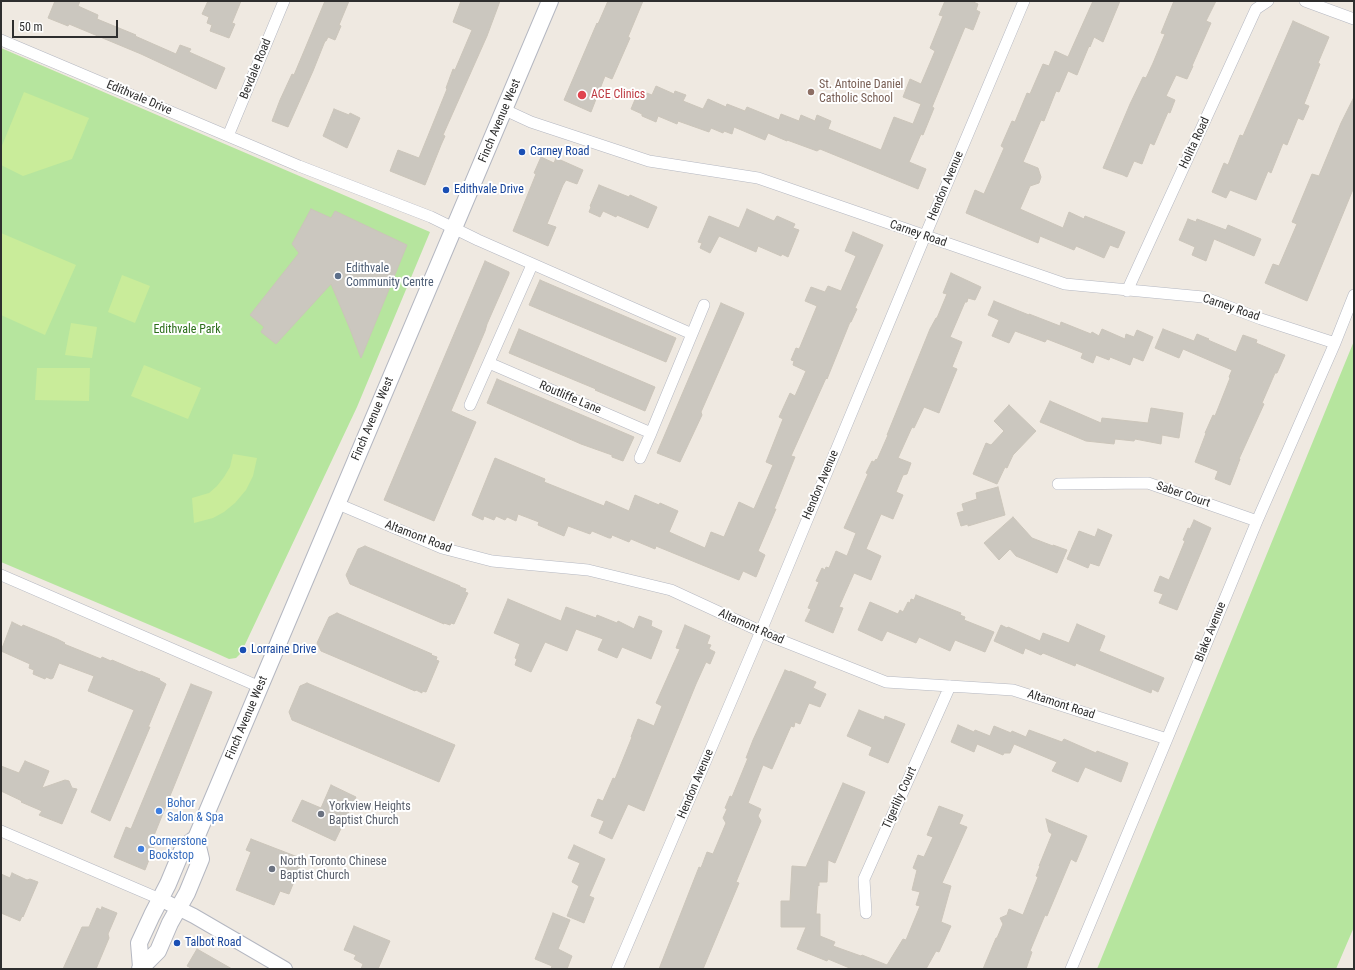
<!DOCTYPE html>
<style>
body{margin:0}
#map{position:relative;width:1355px;height:970px;overflow:hidden;background:#efe9e1;font-family:"Roboto Condensed",sans-serif}
canvas{display:block}
.frame{position:absolute;inset:0;border:2px solid #2e2e2e;pointer-events:none}
.scale{position:absolute;left:12px;top:20px;width:106px;height:18px;box-sizing:border-box;border:2px solid #2e2e2e;border-top:0;padding-left:5px;font-size:12px;line-height:14px;white-space:nowrap;color:#2e2e2e;-webkit-text-stroke:3px #fff;paint-order:stroke}
</style>
<div id="map">
<canvas width="1355" height="970"></canvas>
<div class="frame"></div>
<div class="scale">50 m</div>
</div>
<script>
const c = document.querySelector('canvas').getContext('2d');
c.lineJoin = 'round';
function paint(path, color) {
  c.fillStyle = color;
  c.fill(path, 'evenodd');
}
function shape(rows) {
  const path = new Path2D();
  for (const r of rows) {
    path.moveTo(r[0], r[1]);
    for (let i = 2; i < r.length; i += 2) path.lineTo(r[i], r[i + 1]);
  }
  return path;
}
function stroke(path, color, width, dash) {
  c.strokeStyle = color;
  c.lineWidth = width;
  c.lineCap = dash ? 'butt' : 'round';
  c.setLineDash(dash || []);
  c.stroke(path);
}
function write(font, color, halo, rows, align = 'center') {
  c.font = font + ' "Roboto Condensed",sans-serif';
  c.lineWidth = 4;
  c.setLineDash([]);
  c.textBaseline = 'middle';
  c.strokeStyle = halo;
  c.fillStyle = color;
  for (const [text, x, y, turn = 0] of rows) {
    c.save();
    c.translate(x, y);
    c.rotate((+turn || 0) * Math.PI / 180);
    c.textAlign = isNaN(turn) ? turn : align;
    if (halo) c.strokeText(text, 0, 0);
    c.fillText(text, 0, 0);
    c.restore();
  }
}
paint(shape([
 [1,48,430,232,357,407,241,653,236,658,229,659,209,650,1,562],
 [1354,341,1354,927,1336,969,1097,969]
]), '#b6e59e');
paint(shape([
 [24,92,89,118,72,159,23,176,1,165,1,148],
 [1,233,76,265,45,335,1,315],
 [122,275,150,286,135,323,108,312],
 [71,323,97,327,92,358,65,355],
 [144,365,201,388,188,419,131,396],
 [37,368,90,368,89,401,35,400],
 [233,454,257,458,253,476,246,490,235,503,224,512,213,518,194,523,192,498,209,493,217,486,224,477,230,467]
]), '#c9ec9a');
const building = shape([
 [55,1,80,1,78,6,98,15,97,19,136,35,135,36,176,54,180,45,191,49,189,52,225,68,216,89,141,54,69,24,68,26,48,18,55,1],
 [208,1,241,1,232,23,235,24,229,38,210,31,212,25,207,23,209,17,202,14,208,1],
 [325,1,349,1,339,25,341,26,335,40,328,37,326,41,325,41,313,71,288,127,272,121,280,100,292,74,294,75,325,1],
 [461,1,500,1,487,36,443,135,445,136,441,145,425,185,390,171,398,150,419,158,447,89,446,88,453,69,455,70,472,30,453,22,461,1],
 [608,1,643,1,628,37,630,38,612,79,605,76,591,112,564,100,597,23,598,24,608,1],
 [945,1,971,1,978,4,976,10,980,12,973,30,965,27,932,107,934,108,923,135,921,134,909,162,926,169,918,189,820,149,817,151,787,140,787,141,768,133,765,140,734,127,732,134,724,131,723,133,711,128,709,132,678,121,677,124,658,116,656,122,642,116,642,114,631,109,639,90,652,95,656,86,674,94,675,91,686,95,683,101,703,109,708,99,726,107,727,104,745,111,747,107,779,120,781,114,799,121,801,115,815,121,817,115,831,121,828,129,881,150,894,117,913,124,921,104,903,97,910,79,921,84,935,51,930,48,943,16,939,15,945,1],
 [1093,1,1120,1,1103,42,1094,37,1090,47,1089,46,1077,75,1068,71,1059,92,1056,91,1044,121,1041,120,1023,162,1038,168,1041,177,1039,183,1030,186,1020,209,1063,228,1069,212,1084,219,1085,216,1125,232,1118,248,1110,245,1104,258,1076,246,1074,250,1040,236,1038,243,966,213,975,190,984,194,1004,148,1001,146,1012,121,1015,122,1027,93,1030,94,1043,64,1049,66,1055,51,1068,57,1093,1],
 [1174,1,1216,1,1206,21,1211,23,1192,66,1193,66,1187,79,1176,75,1166,96,1175,100,1170,113,1168,112,1154,145,1150,143,1142,164,1134,161,1127,177,1123,175,1103,168,1130,104,1143,77,1146,78,1153,63,1165,34,1161,33,1174,1],
 [1293,21,1329,37,1318,63,1320,64,1304,104,1309,106,1303,120,1298,118,1287,145,1283,143,1271,173,1268,171,1256,200,1230,190,1226,198,1212,192,1224,163,1228,165,1240,135,1243,136,1293,21],
 [1354,97,1354,187,1307,301,1265,283,1273,264,1279,266,1297,224,1292,222,1312,174,1319,176,1341,123,1354,97],
 [334,109,349,115,350,113,360,118,347,148,323,136,334,109],
 [541,157,554,163,556,158,583,170,577,184,566,180,563,185,547,224,556,227,548,246,513,231,536,174,534,173,541,157],
 [599,185,629,197,630,195,657,207,648,228,617,215,616,217,603,211,600,217,589,212,591,207,590,206,599,185],
 [311,209,331,218,335,211,407,245,361,358,350,329,331,284,276,344,261,332,264,327,250,315,299,253,292,244,311,209],
 [747,209,774,221,777,216,795,224,793,228,799,230,788,257,782,254,781,256,758,246,756,252,719,236,710,253,700,248,702,243,698,242,709,216,739,228,747,209],
 [1188,219,1196,222,1197,219,1226,230,1228,225,1261,239,1254,256,1214,239,1206,261,1192,255,1195,247,1179,240,1188,219],
 [853,232,883,245,855,308,857,309,851,322,850,322,827,379,826,378,791,456,795,457,774,509,776,509,758,551,765,555,756,577,743,571,739,580,656,546,655,549,631,539,629,542,612,535,611,538,609,538,592,531,590,534,568,526,564,536,538,525,539,522,518,514,516,521,507,517,505,520,496,516,494,520,484,516,483,520,472,515,495,458,545,479,544,482,604,506,606,501,629,511,635,495,659,505,660,503,678,511,669,532,705,548,711,532,724,537,739,502,754,509,773,465,766,462,783,419,779,417,790,393,795,396,806,371,793,365,794,361,791,360,796,348,799,349,800,347,817,306,805,301,811,287,825,292,828,286,841,291,856,256,845,251,853,232],
 [485,261,509,272,509,274,487,324,485,331,451,411,476,422,434,521,384,500,485,261],
 [951,273,981,287,975,300,968,298,967,302,965,302,950,337,962,342,952,367,957,369,939,413,924,407,914,428,912,427,898,458,911,463,907,474,903,475,896,492,903,495,893,519,881,514,866,549,881,556,871,580,854,573,839,607,843,608,833,633,805,621,811,609,808,608,819,582,816,581,822,568,825,570,826,567,829,568,836,551,847,556,856,533,844,528,868,474,866,473,872,461,874,462,876,459,877,460,888,435,887,435,930,329,936,318,937,318,947,294,943,293,951,273],
 [540,280,676,338,666,362,529,305,540,280],
 [994,301,1029,315,1029,314,1060,326,1061,322,1091,334,1092,332,1099,336,1102,329,1125,339,1126,334,1134,337,1137,330,1153,337,1143,361,1133,357,1130,365,1110,357,1109,360,1096,355,1093,363,1081,358,1083,353,1047,339,1045,342,1015,331,1009,343,992,336,999,320,988,315,994,301],
 [721,303,744,313,743,316,701,412,702,415,680,462,657,453,721,303],
 [519,329,655,387,645,411,595,390,596,389,509,353,519,329],
 [1163,329,1194,341,1197,334,1209,339,1208,340,1236,352,1243,335,1257,340,1256,343,1285,355,1277,373,1275,373,1262,403,1264,404,1239,459,1240,459,1230,485,1215,479,1218,471,1195,462,1206,433,1205,433,1213,415,1215,416,1230,378,1229,377,1232,370,1183,349,1179,358,1155,348,1163,329],
 [497,379,634,437,623,461,612,457,612,455,581,444,487,403,497,379],
 [1050,401,1101,423,1102,418,1148,423,1151,408,1183,413,1179,438,1162,435,1161,444,1135,439,1134,441,1115,439,1114,444,1086,441,1040,422,1050,401],
 [1009,405,1036,431,1013,455,1007,468,1005,467,997,484,973,474,986,443,991,445,1004,431,994,421,1009,405],
 [998,487,1005,515,968,526,968,524,961,526,957,513,964,511,962,504,977,499,976,493,998,487],
 [1013,517,1032,538,1053,546,1053,545,1067,550,1057,573,1016,556,1010,549,999,560,984,543,1013,517],
 [1194,520,1211,528,1177,610,1159,603,1163,594,1154,591,1160,576,1169,580,1185,541,1183,540,1188,528,1190,529,1194,520],
 [1098,529,1112,535,1099,566,1090,563,1088,568,1067,559,1079,531,1095,537,1098,529],
 [365,546,460,586,460,587,466,589,465,592,468,593,454,624,451,623,450,625,444,623,444,624,350,584,346,575,358,549,365,546],
 [916,595,961,613,960,615,965,617,964,620,994,632,985,652,955,640,950,651,919,637,916,643,887,631,882,641,858,630,870,602,898,614,900,610,903,612,908,602,910,603,911,599,914,600,916,595],
 [508,599,561,621,566,607,596,618,597,615,617,623,618,621,634,629,639,616,652,621,651,626,662,631,651,659,622,647,617,658,598,650,603,639,576,629,567,651,545,642,531,672,515,665,517,659,515,658,520,644,494,633,508,599],
 [337,613,432,654,431,655,437,657,436,660,439,661,426,692,422,691,422,693,416,690,415,691,321,651,317,643,329,617,337,613],
 [12,622,22,627,23,625,57,639,65,643,64,644,101,659,102,657,111,661,112,660,140,672,141,671,160,679,159,680,166,684,149,725,148,727,150,727,110,821,91,812,134,710,88,691,94,676,59,663,53,678,51,679,46,677,45,679,33,674,34,670,29,668,30,664,1,651,12,622],
 [1077,624,1105,636,1099,651,1164,678,1158,692,1152,689,1151,693,1076,663,1075,666,1043,653,1041,655,1025,648,1023,654,994,641,1001,625,1007,628,1008,627,1040,641,1043,633,1069,643,1077,624],
 [685,625,710,636,707,644,711,645,709,649,715,652,710,664,706,662,696,684,644,811,628,804,612,839,599,833,604,821,591,816,598,799,603,801,613,778,615,779,632,737,631,737,638,719,654,726,662,706,656,703,680,649,676,648,685,625],
 [785,670,790,672,790,671,816,682,813,688,826,694,820,707,809,703,800,724,795,722,794,727,791,726,772,769,763,765,748,803,761,809,758,816,761,821,736,882,739,883,703,969,659,969,699,867,701,868,707,852,713,854,726,823,723,818,727,809,725,808,730,796,732,797,748,758,746,758,753,740,785,670],
 [307,683,455,745,439,782,292,720,289,712,300,686,307,683],
 [191,684,212,692,153,838,157,839,145,870,114,857,126,827,131,829,191,684],
 [859,710,884,720,885,716,905,724,888,763,869,755,872,747,847,736,859,710],
 [958,725,974,732,975,730,990,736,994,726,1011,733,1012,731,1026,737,1029,730,1062,742,1064,739,1096,753,1097,751,1128,763,1121,782,1085,767,1078,782,1052,771,1057,762,1014,744,1010,753,1004,753,1003,755,977,744,974,752,951,742,958,725],
 [25,761,49,771,42,788,65,780,69,781,72,788,77,789,62,824,39,815,42,811,21,802,22,801,1,791,1,766,19,773,25,761],
 [843,783,865,792,835,863,828,860,827,882,819,882,819,886,818,885,816,914,820,914,820,936,835,942,833,946,861,956,862,955,887,965,903,939,906,940,920,906,916,905,920,892,912,890,917,870,913,868,918,855,924,857,933,837,927,835,939,806,963,815,959,824,967,827,942,883,951,886,941,922,951,926,939,952,936,951,926,969,852,969,828,959,827,961,797,949,806,927,781,927,781,901,790,901,792,866,806,867,843,783],
 [331,785,356,797,335,841,292,821,302,800,321,808,331,785],
 [1046,819,1087,836,1076,862,1071,859,1047,916,1045,915,1030,951,1032,952,1026,969,983,969,996,938,997,938,1003,924,1000,918,1007,915,1009,909,1023,915,1038,877,1036,876,1040,866,1039,866,1052,834,1049,832,1046,819],
 [251,839,303,859,289,894,280,891,274,905,236,890,251,852,246,850,251,839],
 [574,845,605,859,589,896,594,898,584,923,567,916,579,886,572,882,580,863,568,858,574,845],
 [12,873,27,880,30,879,38,882,23,917,22,916,20,921,1,913,1,874,10,878,12,873],
 [102,907,117,913,108,934,109,938,96,969,63,969,82,927,89,927,97,908,101,910,102,907],
 [553,913,570,920,558,949,572,956,567,969,551,969,552,966,535,959,553,913],
 [354,926,390,941,378,969,361,969,363,964,354,959,356,955,344,950,354,926],
 [197,949,232,969,193,969,187,966,197,949]
]);
paint(building, '#cbc7bf');
stroke(building, '#cbc5ba', 1);
const minor = shape([
 [1305,1,1354,19],
 [1,40,299,166,431,217,478,240,692,334],
 [505,110,531,122,649,161,758,178,1065,284,1203,297,1261,319,1335,343],
 [228,136,284,1],
 [1127,291,1256,9,1268,1],
 [489,363,651,433,704,305],
 [470,405,532,265],
 [640,458,651,433],
 [1058,484,1148,483,1257,521],
 [338,504,442,548,492,561,588,570,671,590,775,638,886,682,1013,690,1167,739],
 [1,575,260,687],
 [1,831,160,899],
 [866,913,864,879,950,686],
 [617,969,761,631,925,236,1024,1],
 [1071,969,1167,739,1257,521,1335,343,1354,295]
]);
const tertiary = shape([
 [160,899,194,916,285,969]
]);
const secondary = shape([
 [141,967,139,943,152,915,168,884,183,848,196,838,550,1],
 [140,969,158,951,170,923,187,893,201,859,196,838]
]);
stroke(minor, '#b4b7c1', 12);
stroke(tertiary, '#b4b7c1', 16);
stroke(secondary, '#b4b7c1', 18);
stroke(minor, '#fff', 11);
stroke(tertiary, '#fff', 14);
stroke(secondary, '#fff', 16);
for (const [x, y, r, color] of [
 [811,92,4,"#8d6e63"],
 [582,95,5,"#e0444e"],
 [522,152,4,"#1a4fb4"],
 [446,190,4,"#1a4fb4"],
 [338,276,4,"#5c6f8a"],
 [243,650,4,"#1a4fb4"],
 [159,811,4,"#3f7fe0"],
 [321,814,4,"#6b7280"],
 [141,849,4,"#3f7fe0"],
 [272,869,4,"#6b7280"],
 [177,943,4,"#1a4fb4"]
]) {
  const dot = new Path2D();
  dot.arc(x, y, r, 0, 2 * Math.PI);
  c.fillStyle = color;
  c.fill(dot);
  stroke(dot, '#fff', 1.5);
}
write('12px', '#2e2e2e', '#fff', [
 ["Bevdale Road",256,69,-68],
 ["Edithvale Drive",139,98,23],
 ["Finch Avenue West",500,121,-67],
 ["Holita Road",1195,143,-65],
 ["Hendon Avenue",946,186,-67],
 ["Carney Road",918,234,19],
 ["Carney Road",1231,308,19],
 ["Routliffe Lane",570,398,23],
 ["Finch Avenue West",373,419,-67],
 ["Hendon Avenue",821,485,-67],
 ["Saber Court",1183,495,19],
 ["Altamont Road",418,537,21],
 ["Altamont Road",751,627,24],
 ["Blake Avenue",1211,632,-68],
 ["Altamont Road",1061,705,18],
 ["Finch Avenue West",247,718,-67],
 ["Hendon Avenue",696,784,-67],
 ["Tigerlily Court",900,798,-66]
]);
write('12px', '#785e54', '#fff', [
 ["St. Antoine Daniel",819,85],
 ["Catholic School",819,99]
], 'left');
write('12px', '#be3a42', '#fff', [
 ["ACE Clinics",591,95]
], 'left');
write('12px', '#164399', '#fff', [
 ["Carney Road",530,152],
 ["Edithvale Drive",454,190],
 ["Lorraine Drive",251,650],
 ["Talbot Road",185,943]
], 'left');
write('12px', '#4e5e75', '#fff', [
 ["Edithvale",346,269],
 ["Community Centre",346,283]
], 'left');
write('12px', '#2c6e1b', '#fff', [
 ["Edithvale Park",187,330]
]);
write('12px', '#366cbe', '#fff', [
 ["Bohor",167,804],
 ["Salon & Spa",167,818],
 ["Cornerstone",149,842],
 ["Bookstop",149,856]
], 'left');
write('12px', '#5b616d', '#fff', [
 ["Yorkview Heights",329,807],
 ["Baptist Church",329,821],
 ["North Toronto Chinese",280,862],
 ["Baptist Church",280,876]
], 'left');
</script>
